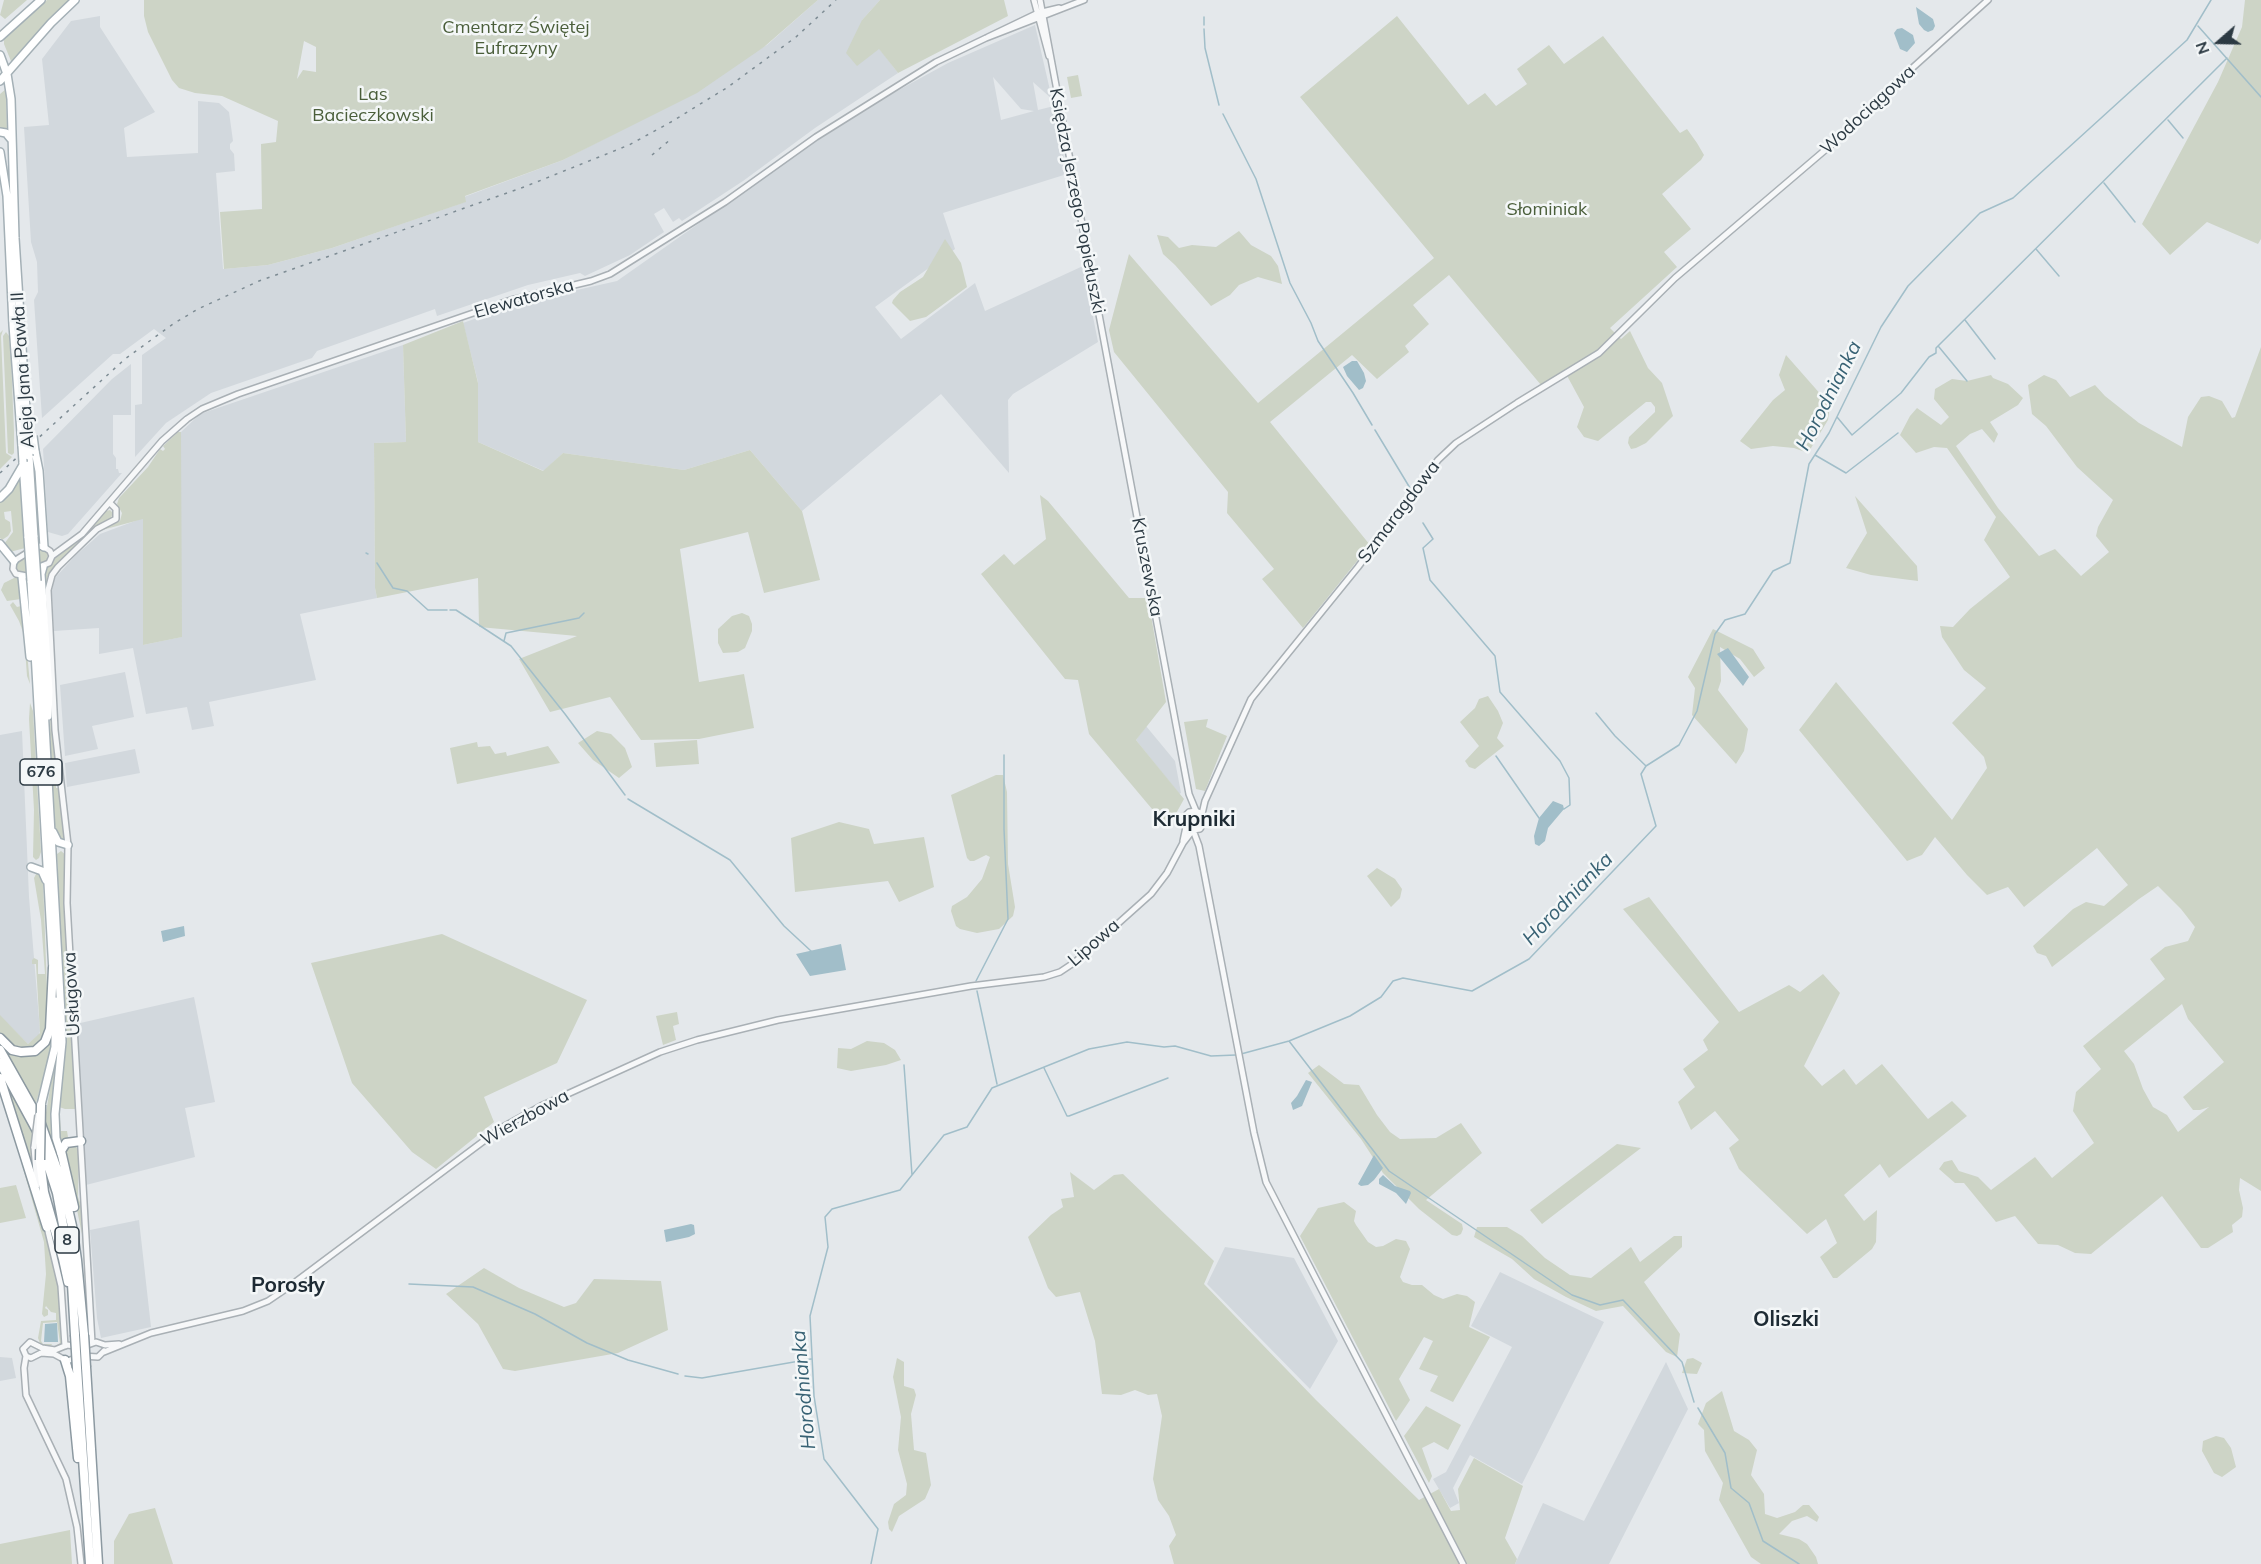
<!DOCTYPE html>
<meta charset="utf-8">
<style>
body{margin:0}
#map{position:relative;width:2261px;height:1564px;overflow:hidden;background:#e4e8eb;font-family:Mulish,sans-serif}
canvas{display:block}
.north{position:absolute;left:2189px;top:12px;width:60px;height:60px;-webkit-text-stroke:4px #f4f7f8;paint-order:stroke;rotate:250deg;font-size:16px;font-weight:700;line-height:24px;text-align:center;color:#2c3a43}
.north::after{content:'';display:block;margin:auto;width:21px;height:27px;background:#2c3a43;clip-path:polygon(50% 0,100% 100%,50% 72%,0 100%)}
</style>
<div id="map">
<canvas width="2261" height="1564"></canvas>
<div class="north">N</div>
</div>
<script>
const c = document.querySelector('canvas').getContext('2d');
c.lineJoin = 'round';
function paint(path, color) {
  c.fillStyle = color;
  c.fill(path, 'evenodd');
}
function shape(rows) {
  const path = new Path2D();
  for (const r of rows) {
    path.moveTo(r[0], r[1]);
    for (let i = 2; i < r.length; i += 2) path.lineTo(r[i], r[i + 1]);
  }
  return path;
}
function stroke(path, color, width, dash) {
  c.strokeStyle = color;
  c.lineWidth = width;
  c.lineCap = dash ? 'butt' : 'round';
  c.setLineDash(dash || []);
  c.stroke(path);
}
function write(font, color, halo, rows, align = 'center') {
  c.font = font + ' Mulish,sans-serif';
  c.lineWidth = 5;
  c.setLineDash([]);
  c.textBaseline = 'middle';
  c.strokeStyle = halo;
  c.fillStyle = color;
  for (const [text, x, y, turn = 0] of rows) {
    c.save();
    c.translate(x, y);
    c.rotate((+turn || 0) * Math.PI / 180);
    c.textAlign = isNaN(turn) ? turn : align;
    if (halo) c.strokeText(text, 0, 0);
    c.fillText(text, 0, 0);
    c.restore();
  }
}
paint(shape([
 [818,0,880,0,862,20,879,48,898,73,815,128,743,181,682,221,679,218,673,222,664,208,654,214,664,232,630,255,585,276,580,273,528,285,437,316,435,309,317,351,312,358,211,393,166,423,135,457,135,405,142,404,142,355,166,338,154,329,120,354,113,354,42,418,34,300,38,292,37,262,31,242,24,127,49,125,42,59,71,21,100,16,100,27,155,112,124,128,127,157,198,153,198,101,219,103,229,112,233,141,230,144,230,149,234,154,235,171,216,173,223,269,268,265,332,248,465,202,464,197,563,160,613,134,767,45],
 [1035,25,1052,99,1033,82,1038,110,1054,106,1067,174,943,213,955,249,875,307,901,339,975,283,985,311,1083,266,1098,342,1013,394,1008,400,1009,473,941,394,802,511,750,450,684,470,563,453,544,471,478,442,478,382,463,323,519,303,617,281,813,143,886,97,948,63],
 [993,77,1021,109,1034,111,1001,120],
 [403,345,406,442,374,443,375,588,377,598,300,614,316,680,209,702,214,726,192,730,187,707,146,714,133,648,99,654,99,628,54,631,52,591,54,579,76,555,100,534,143,518,143,645,181,637,181,432,200,414],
 [131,364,131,415,113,415,113,454,116,458,116,469,118,469,119,473,122,473,68,534,62,536,48,532,43,449,112,379],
 [125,672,134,717,92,726,98,749,65,756,60,685],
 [1146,726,1175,761,1181,793,1179,794,1136,740],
 [22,731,29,897,40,1031,39,1035,28,1044,0,1016,0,735],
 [135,749,140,773,67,787,65,763],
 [194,997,215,1102,185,1108,195,1157,86,1185,76,1024],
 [139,1220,151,1327,101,1338,97,1318,90,1230],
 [1225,1247,1294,1258,1338,1341,1310,1389,1207,1284],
 [1500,1272,1604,1322,1522,1484,1470,1455,1453,1488,1459,1503,1450,1508,1433,1479,1446,1472,1512,1347,1471,1326],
 [0,1357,12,1358,16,1378,0,1381],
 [1666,1362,1688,1409,1609,1564,1515,1564,1543,1503,1584,1521]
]), '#d2d8dd');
paint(shape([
 [4,0,27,0,5,19,0,15],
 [47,0,72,0,13,66,4,44,4,37],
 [144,0,818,0,764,47,697,93,563,160,465,196,466,202,332,248,268,265,224,269,220,212,262,209,261,144,276,142,278,121,222,96,195,93,179,88,172,80,148,32,144,16],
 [304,41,316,47,316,72,303,70,297,79],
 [880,0,1004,0,1008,16,898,73,879,49,857,66,846,53,862,20],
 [2245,0,2261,0,2261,239,2258,244,2207,222,2170,255,2142,224,2218,82,2242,27],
 [1397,16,1468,105,1485,93,1496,106,1527,84,1517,69,1549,45,1564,64,1603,36,1680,133,1687,129,1697,143,1704,155,1701,160,1662,194,1691,229,1664,252,1677,267,1610,328,1621,339,1630,331,1648,368,1662,383,1673,416,1646,443,1636,448,1631,449,1628,443,1629,437,1655,412,1655,407,1651,402,1646,402,1598,441,1584,437,1577,427,1584,407,1565,372,1541,385,1449,275,1413,305,1429,324,1405,346,1409,352,1377,379,1352,355,1270,422,1370,545,1303,628,1262,579,1274,569,1227,513,1228,492,1114,352,1109,330,1129,254,1258,403,1434,258,1300,97],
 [1078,75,1082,96,1071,98,1067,77],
 [6,89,7,131,0,131,0,94],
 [1239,231,1251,245,1271,256,1278,266,1282,284,1258,277,1239,285,1230,295,1211,306,1175,265,1163,254,1157,235,1168,237,1179,248,1192,245,1216,247],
 [945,239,961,263,967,287,926,317,910,321,892,303,893,300,900,292,923,277],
 [463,321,478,383,478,442,543,471,563,453,684,470,750,450,802,511,820,580,764,593,748,532,680,549,699,682,744,674,754,728,699,739,641,740,610,697,550,712,519,659,577,636,479,627,478,578,377,598,375,588,374,443,406,442,403,345],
 [3,330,1,336,6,453,12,457,0,469,0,333],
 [6,332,9,336,11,357,14,432,14,453,12,455,8,453,3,336],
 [2261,347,2261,1191,2240,1178,2239,1190,2243,1208,2242,1217,2232,1225,2233,1232,2208,1248,2201,1248,2162,1196,2091,1254,2075,1253,2058,1245,2038,1244,2015,1216,1996,1222,1964,1183,1955,1183,1939,1169,1944,1162,1952,1160,1959,1171,1978,1177,1991,1190,2035,1157,2052,1178,2094,1143,2073,1111,2076,1092,2101,1069,2083,1046,2165,979,2150,959,2165,947,2188,941,2195,927,2181,909,2158,886,2139,899,2052,967,2046,956,2037,953,2033,946,2073,909,2086,902,2104,906,2128,885,2097,848,2024,907,2008,887,1987,895,1967,875,1935,837,1922,855,1907,861,1799,730,1836,682,1952,820,1987,768,1984,757,1952,723,1986,688,1964,670,1942,637,1940,626,1953,627,1970,609,2010,577,1984,540,1996,517,1947,448,1934,447,1916,453,1900,435,1910,416,1917,408,1941,425,1949,417,1934,399,1935,389,1952,379,1967,381,1991,375,1993,378,2008,384,2023,398,2018,405,1990,422,1998,434,1994,443,1982,429,1970,434,1956,446,1998,508,2039,556,2055,549,2081,576,2109,552,2096,536,2098,527,2113,500,2077,467,2046,426,2032,414,2028,385,2044,375,2056,380,2070,397,2095,385,2105,396,2139,423,2182,447,2188,417,2201,397,2209,396,2222,401,2232,418,2235,417],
 [2182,1004,2188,1019,2224,1062,2183,1097,2193,1110,2200,1110,2209,1107,2178,1132,2167,1115,2153,1107,2143,1089,2134,1064,2124,1051],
 [1786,355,1830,405,1828,420,1808,453,1794,448,1773,446,1751,449,1740,441,1773,400,1785,390,1779,375],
 [178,432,181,432,182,637,143,645,143,519,102,530,120,521,122,513,117,504,119,498,148,467,160,449,163,451,165,449,163,446],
 [21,470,25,548,10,552,4,544,13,532,11,511,4,512,5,519,10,522,11,531,8,536,2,540,0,538,0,502,10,491],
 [1040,495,1048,501,1129,598,1148,598,1166,702,1136,740,1184,799,1168,828,1089,734,1078,680,1065,679,981,574,1004,554,1014,565,1046,539],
 [1855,496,1917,566,1918,581,1871,575,1846,568,1867,533],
 [110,510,113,513,110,520,90,532,55,566,47,578,46,590,49,639,44,573,46,568,55,557,77,542,106,511],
 [40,550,46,551,48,555,47,561,26,573,18,572,16,567,17,563],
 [16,577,20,579,30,684,27,676,24,635,19,621,10,605,13,602,17,607,21,606,21,599,7,601,1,590,4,583],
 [33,580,60,1041,53,1109,71,1206,44,1124,59,1036],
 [742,613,749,616,752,624,752,631,745,648,738,652,723,653,718,643,718,629,732,616],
 [1713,629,1753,649,1765,668,1754,677,1740,659,1720,647,1721,681,1718,690,1748,729,1744,751,1736,764,1692,715,1695,688,1688,677],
 [1488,696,1498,711,1503,723,1497,738,1504,746,1475,769,1469,767,1465,761,1479,746,1460,722,1475,708,1479,699],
 [51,701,59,783,56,783,56,788,59,788,65,834,65,838,61,840,55,827,50,734],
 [30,703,33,711,41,852,39,858,36,860,33,857,34,810,29,719],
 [1208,719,1206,727,1227,736,1205,791,1196,789,1184,722],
 [597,731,611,734,625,748,632,767,619,778,593,760,578,743],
 [697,740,699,764,656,767,654,743],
 [477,742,478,747,490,746,495,754,506,752,507,756,548,746,560,763,457,784,450,748],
 [996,775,1003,775,1007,792,1008,864,1015,907,1013,916,999,929,977,933,960,929,956,926,951,911,952,906,967,897,982,879,990,857,986,855,974,861,970,861,967,858,951,795],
 [839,822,869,829,874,844,924,837,934,887,899,902,888,881,795,892,791,838],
 [61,851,66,855,64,901,77,1107,75,1109,65,1109,59,1107,61,1131,67,1131,68,1137,77,1137,60,1145,58,1131,61,956,57,854],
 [1377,868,1395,879,1402,889,1400,898,1391,907,1367,876],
 [37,872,43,879,48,1018,43,1040,34,1049,16,1050,0,1036,0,1015,28,1044,40,1033,36,964,32,964,32,960,34,958,38,960,38,974,45,974,41,920,34,878],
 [1649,897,1739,1012,1789,985,1800,992,1823,974,1840,993,1804,1066,1822,1086,1844,1069,1856,1085,1882,1064,1928,1119,1952,1101,1967,1116,1889,1178,1880,1164,1844,1195,1864,1221,1877,1210,1876,1242,1872,1249,1837,1278,1833,1278,1820,1257,1837,1243,1826,1219,1807,1234,1739,1169,1729,1148,1739,1140,1715,1111,1691,1130,1678,1102,1695,1087,1683,1069,1708,1050,1703,1040,1719,1022,1623,909],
 [442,934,587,1000,557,1063,484,1097,494,1122,436,1169,412,1152,352,1083,311,963],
 [677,1012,679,1024,673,1026,676,1040,663,1045,656,1016],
 [51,1034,53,1037,50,1055,35,1106,0,1043,25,1055],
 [867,1041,884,1043,895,1050,901,1060,886,1065,851,1071,837,1068,838,1048,851,1049],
 [1319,1065,1344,1084,1359,1085,1377,1115,1390,1132,1400,1139,1436,1138,1461,1123,1482,1153,1426,1200,1462,1224,1463,1229,1461,1234,1457,1236,1452,1235,1419,1209,1383,1173,1361,1139,1308,1073],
 [0,1068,32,1129,33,1177,0,1073],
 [15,1140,49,1247,61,1300,63,1343,57,1348,54,1347,60,1343,57,1322,43,1323,41,1341,43,1344,52,1344,51,1346,41,1346,38,1338,41,1321,56,1320,56,1313,51,1312,46,1306,45,1308,48,1310,48,1315,44,1317,42,1314,46,1274,44,1242],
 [1617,1144,1641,1148,1542,1224,1530,1210],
 [75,1145,79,1152,78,1197,83,1211,89,1340,82,1234,64,1148],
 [1070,1172,1094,1190,1114,1175,1123,1174,1214,1261,1204,1284,1316,1400,1419,1500,1439,1489,1451,1511,1460,1510,1458,1489,1474,1458,1523,1486,1505,1538,1517,1559,1515,1564,1174,1564,1169,1546,1176,1535,1169,1516,1158,1500,1153,1479,1162,1416,1157,1394,1148,1395,1135,1390,1121,1395,1102,1394,1095,1341,1080,1292,1056,1297,1048,1288,1028,1237,1051,1215,1063,1207,1061,1199,1074,1197],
 [16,1185,26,1218,0,1223,0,1188],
 [1344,1202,1356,1211,1354,1221,1356,1225,1368,1242,1376,1247,1383,1246,1396,1239,1406,1241,1410,1249,1400,1277,1403,1282,1412,1285,1422,1285,1434,1295,1443,1299,1457,1294,1467,1296,1475,1302,1469,1327,1490,1337,1453,1402,1430,1391,1438,1376,1419,1369,1433,1341,1424,1337,1399,1379,1410,1400,1396,1421,1300,1236,1318,1208],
 [1477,1227,1507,1227,1522,1236,1545,1258,1570,1275,1591,1278,1631,1247,1640,1262,1674,1236,1682,1236,1682,1247,1644,1282,1680,1334,1677,1357,1666,1352,1623,1306,1596,1311,1566,1297,1534,1279,1512,1259,1474,1237],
 [484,1268,519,1288,564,1307,576,1303,594,1279,661,1281,668,1330,618,1353,515,1371,503,1369,478,1324,446,1294],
 [897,1358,904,1362,904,1386,914,1389,916,1395,911,1414,914,1450,926,1453,931,1485,925,1499,899,1516,892,1532,889,1529,888,1522,894,1504,906,1495,907,1484,898,1450,901,1417,893,1377],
 [1693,1358,1702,1363,1697,1374,1682,1373,1687,1359],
 [1722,1391,1734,1431,1749,1440,1757,1450,1751,1475,1764,1494,1765,1514,1777,1518,1795,1512,1803,1505,1809,1505,1819,1517,1817,1522,1807,1516,1792,1521,1779,1534,1799,1539,1807,1544,1816,1557,1818,1564,1761,1564,1751,1557,1719,1500,1723,1483,1705,1451,1704,1430,1698,1424,1706,1403],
 [1426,1406,1461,1425,1448,1450,1434,1442,1422,1448,1432,1476,1429,1483,1404,1436],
 [2216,1436,2224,1438,2231,1448,2236,1467,2222,1477,2214,1473,2202,1451,2203,1441],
 [155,1508,173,1564,114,1564,114,1541,129,1514],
 [70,1530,72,1564,0,1564,0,1544]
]), '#cdd4c6');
paint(shape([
 [1916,7,1933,19,1935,26,1933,30,1928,32,1924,30,1919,24],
 [1902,28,1913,35,1915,43,1907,52,1900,49,1894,33,1897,29],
 [1352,361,1357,361,1364,373,1366,381,1363,388,1359,390,1347,376,1343,367],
 [1728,648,1749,677,1743,686,1717,654],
 [1553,801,1563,805,1564,809,1548,828,1545,841,1539,846,1535,844,1534,836,1539,818],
 [184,926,185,936,163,942,161,931],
 [841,944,846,970,810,976,796,954],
 [1306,1080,1312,1082,1302,1106,1293,1110,1291,1103,1297,1096],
 [1374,1155,1383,1168,1374,1180,1368,1185,1361,1186,1358,1184],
 [1383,1175,1395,1186,1410,1191,1411,1193,1406,1204,1396,1193,1379,1184,1379,1179],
 [691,1224,694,1225,695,1234,689,1237,666,1242,664,1230],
 [57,1323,58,1342,44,1342,45,1324]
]), '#a1bec9');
stroke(shape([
 [1204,17,1204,25],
 [2198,26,2261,97],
 [1204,29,1205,48,1219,105],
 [1223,114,1256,179,1290,283,1311,323,1318,341,1353,393,1372,425],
 [2168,120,2183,138],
 [2104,183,2135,222],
 [2036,249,2059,276],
 [1965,320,1995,359],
 [1939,347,1967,381],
 [1837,417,1852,435,1901,393,1929,357,1936,353,1936,348,2227,58],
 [1375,430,1410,488],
 [1815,455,1846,473,1898,433],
 [1423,523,1433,539,1423,548,1430,580,1495,656,1500,692,1560,761,1569,778,1570,805,1564,809],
 [366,553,368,554],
 [377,563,393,588,407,591,428,610,447,610],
 [450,610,456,610,511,646,565,714,625,795],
 [504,641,506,633,579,618,584,613],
 [1596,713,1615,736,1646,766],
 [1496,756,1539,818],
 [628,799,730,860,784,926,811,951],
 [976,981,1008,919,1004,829,1004,755],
 [977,991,997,1084],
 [1289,1041,1389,1171,1572,1295,1600,1305,1623,1300,1682,1362,1694,1402],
 [1241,1054,1289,1041,1350,1016,1381,997,1393,981,1403,978,1472,991,1529,959,1656,826,1641,774,1646,766,1679,745,1697,711,1715,634,1725,620,1745,614,1773,571,1790,563,1809,464,1829,433,1881,327,1908,286,1980,213,2013,198,2187,40,2211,0],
 [904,1065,912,1175],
 [1044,1068,1067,1116,1069,1116,1168,1078],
 [409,1284,473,1287,535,1314,587,1343,628,1360,678,1374],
 [685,1376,702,1378,811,1359],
 [1698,1408,1725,1453,1731,1488,1749,1503,1763,1541,1799,1564],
 [871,1564,878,1529,824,1459,814,1396,810,1316,828,1247,825,1217,832,1209,900,1190,944,1135,967,1127,992,1088,1089,1049,1127,1042,1164,1047,1175,1046,1211,1056,1236,1055]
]), '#a1bec9', 1.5);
const minor = shape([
 [1034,0,1049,56],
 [1040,0,1189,794,1196,811,1202,814],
 [988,37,1038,13,1059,8],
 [38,546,44,547,50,551,52,556,49,563,34,569,27,576,16,574,13,569,14,561,38,546],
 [52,556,82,534,162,441,187,419,202,409,238,394,511,300,591,281,610,274,725,202,816,137,936,62,986,38,1084,0],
 [1186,827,1193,830,1199,846,1254,1133,1266,1182,1463,1564],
 [1193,830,1200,829,1203,824,1202,814,1205,801,1251,699,1358,567,1438,460,1456,443,1517,403,1599,353,1675,278,1831,145,1909,71,1988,0],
 [1183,841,1186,827,1184,817,1189,812,1196,811],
 [34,1147,37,1185],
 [47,1227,61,1286,65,1346],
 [92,1343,67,903,68,845,55,730,48,590,52,575,58,567,97,529,116,519,116,509,110,503],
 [104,1352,151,1333,243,1311,268,1301,290,1286,501,1128,541,1106,660,1052,697,1040,778,1020,971,986,1044,977,1060,972,1075,962,1151,894,1167,873,1183,843,1193,830],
 [26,1356,31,1358,41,1353,54,1354,67,1361,82,1356,98,1357,104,1351],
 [81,1564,77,1527,66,1479,26,1395,24,1368,26,1356,23,1349,30,1342,42,1348,55,1350,67,1345,82,1347,96,1342,105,1345,119,1344]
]);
const major = shape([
 [0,37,41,0],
 [0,55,7,74,11,99,15,238,28,440],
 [0,81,51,23,75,0],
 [0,132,6,133,11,139],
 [0,152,7,196,13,325,22,446],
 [35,451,39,471,44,547],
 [29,456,34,537],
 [23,462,28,538],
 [0,498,9,489,23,465],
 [0,544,14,561],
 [43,567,41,574,49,691,48,716],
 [22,577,30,657],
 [31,581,53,972],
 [37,581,61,1014,62,1042,55,1114,56,1138,61,1154],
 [53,832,58,842,68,845],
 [31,867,42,871,46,880],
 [41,1105,55,1047,55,1001]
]);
const highway = shape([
 [0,1038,12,1050,21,1052,35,1051,45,1042,50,1029,53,968],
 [0,1050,40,1121,62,1183,72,1226,77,1260,84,1335],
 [0,1063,37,1131,57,1193,71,1267,75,1335],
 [0,1078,47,1227],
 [40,1160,44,1192,63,1259,68,1282],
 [74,1207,61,1151,66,1143,81,1141],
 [65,1360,70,1376,78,1458],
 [86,1367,98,1564],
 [77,1368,90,1564]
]);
stroke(minor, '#a9b0b5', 8);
stroke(major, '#a4b0b6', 10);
stroke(highway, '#8c99a1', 11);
stroke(minor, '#f7f8f9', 5);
stroke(major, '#fff', 7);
stroke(highway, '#fff', 8);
stroke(shape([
 [652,155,671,139],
 [0,473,125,359,173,324,198,309,259,281,524,187,629,145,671,122,728,87,796,37,836,0]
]), '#7e8c94', 1.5, [3, 6]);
const minorBridge = shape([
 [34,1147,38,1115]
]);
const majorBridge = shape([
 [33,436,35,451],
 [28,440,29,456],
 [22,446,23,462],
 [34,537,37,581],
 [28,538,31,581]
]);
const highwayBridge = shape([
 [40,1160,41,1105],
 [75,1335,77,1368],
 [84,1335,86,1367]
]);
stroke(minorBridge, '#a9b0b5', 8, []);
stroke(majorBridge, '#a4b0b6', 10, []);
stroke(highwayBridge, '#8c99a1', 11, []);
stroke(minorBridge, '#f7f8f9', 5);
stroke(majorBridge, '#fff', 7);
stroke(highwayBridge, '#fff', 8);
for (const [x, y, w] of [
 [41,772,42],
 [67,1240,24]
]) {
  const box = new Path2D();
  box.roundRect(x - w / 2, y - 13, w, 26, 4.5);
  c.fillStyle = '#f4f7f8';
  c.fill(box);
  stroke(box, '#2c3a43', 1.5);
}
write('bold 16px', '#2c3a43', null, [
 ["676",41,772],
 ["8",67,1240]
]);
write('18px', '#4a5e3a', '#f4f7f8', [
 ["Cmentarz Świętej",516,28],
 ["Eufrazyny",516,49],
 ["Las",373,95],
 ["Bacieczkowski",373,116],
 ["Słominiak",1547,210]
]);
write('18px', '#2c3a43', '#f4f7f8', [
 ["Wodociągowa",1868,110,-43],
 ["Księdza Jerzego Popiełuszki",1077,201,79],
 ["Elewatorska",524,299,-16],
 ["Aleja Jana Pawła II",23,370,-94],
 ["Szmaragdowa",1399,512,-53],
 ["Kruszewska",1147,567,79],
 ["Lipowa",1094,943,-41],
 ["Usługowa",72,994,-93],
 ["Wierzbowa",525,1118,-29]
]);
write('italic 20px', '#386274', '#f4f7f8', [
 ["Horodnianka",1829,396,-63],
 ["Horodnianka",1568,899,-46],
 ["Horodnianka",804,1390,-95]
]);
write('bold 21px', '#1e2b34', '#f4f7f8', [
 ["Krupniki",1194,820],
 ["Porosły",288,1286],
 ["Oliszki",1786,1320]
]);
</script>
